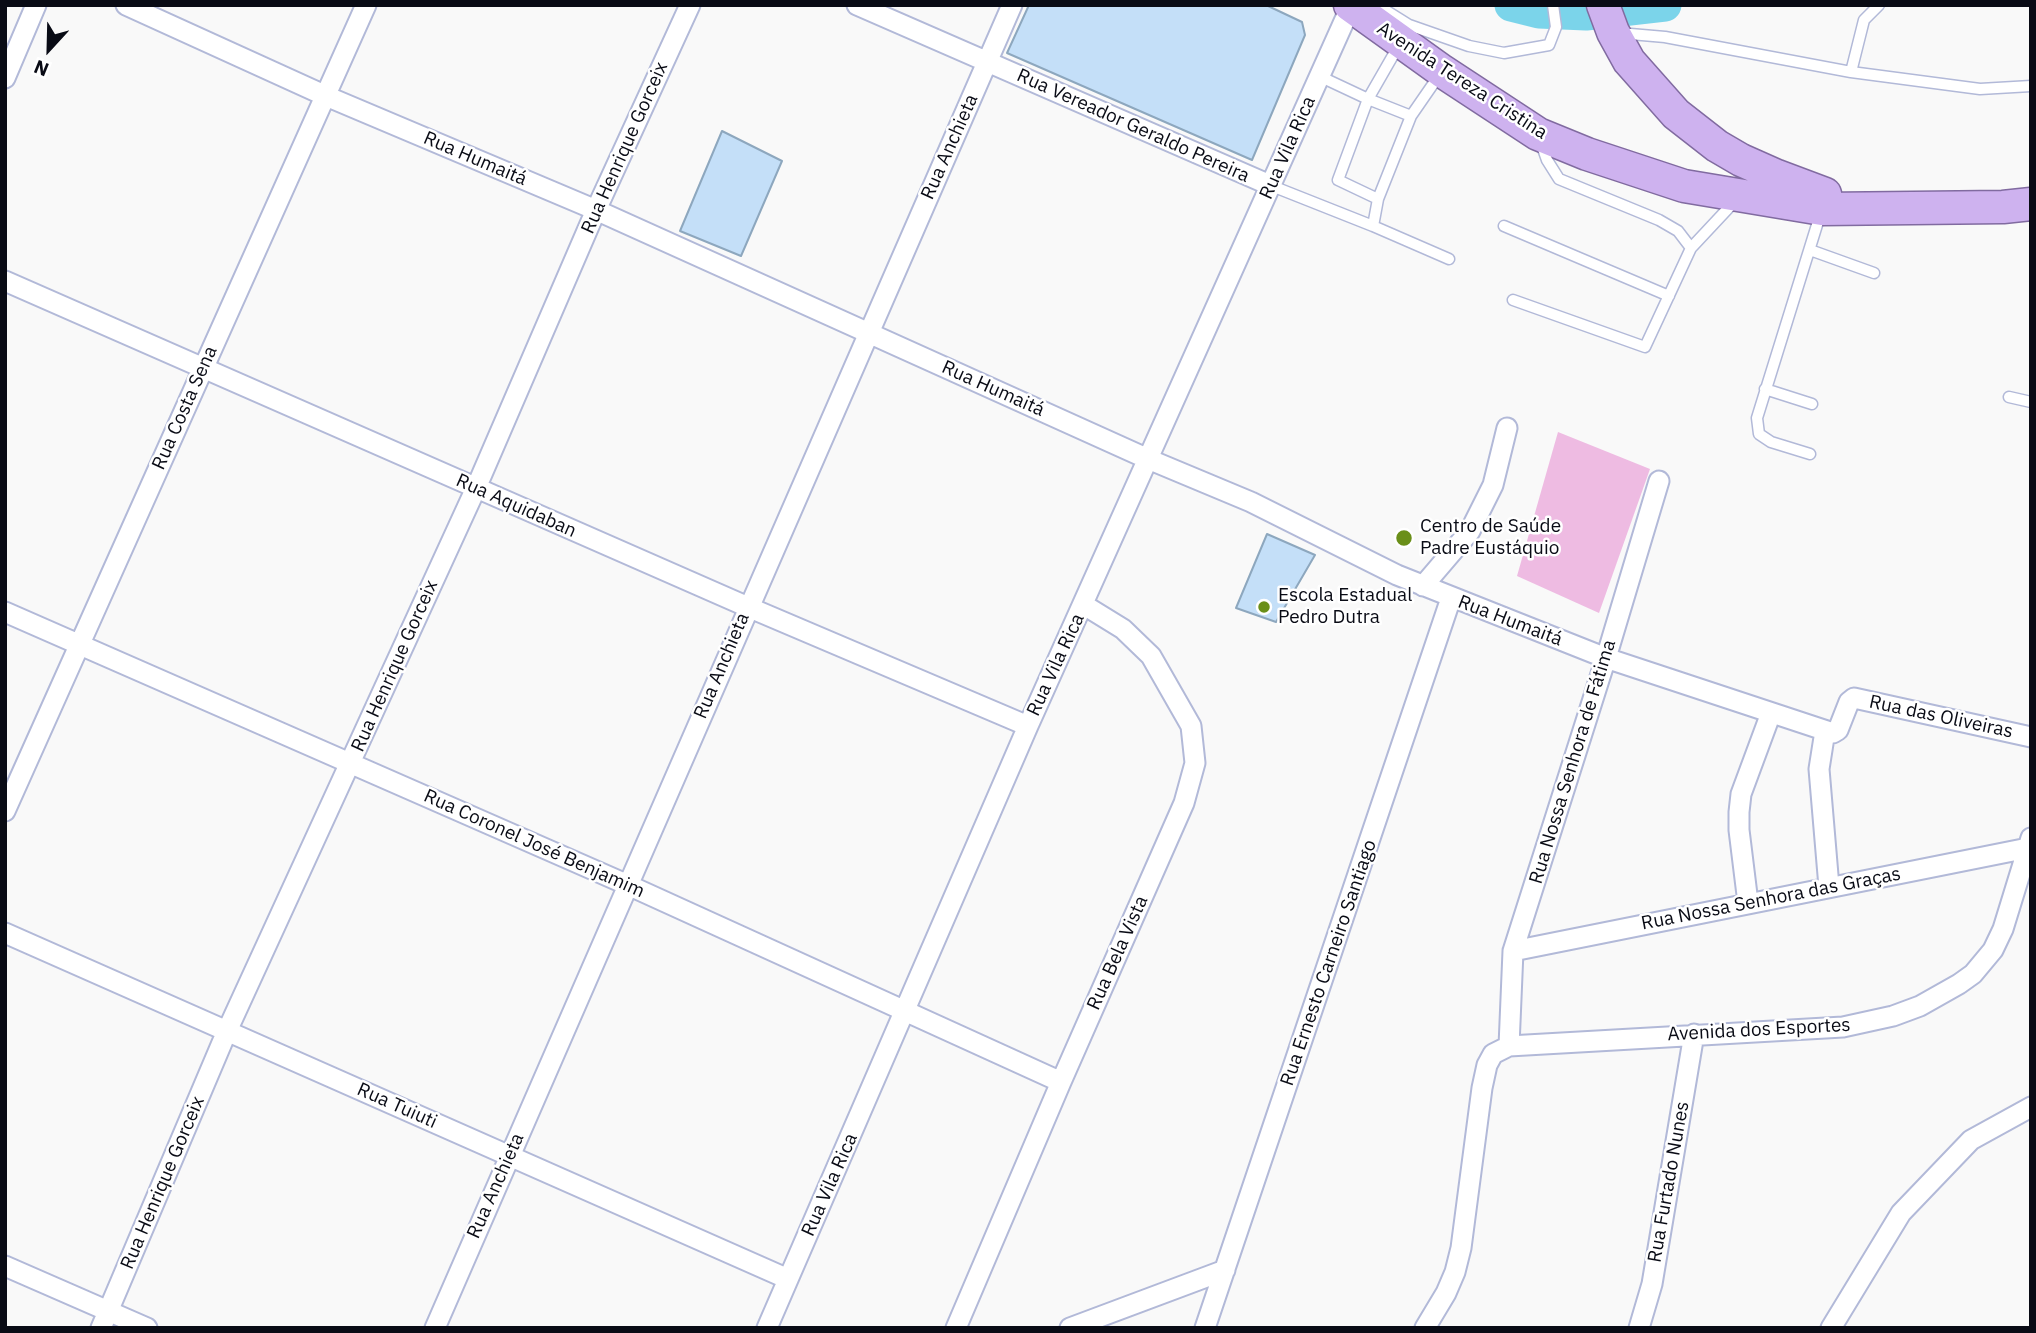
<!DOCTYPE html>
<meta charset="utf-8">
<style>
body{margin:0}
#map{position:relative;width:2036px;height:1333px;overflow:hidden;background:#f9f9f9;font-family:"IBM Plex Sans",sans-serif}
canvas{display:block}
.frame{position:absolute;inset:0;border:7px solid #090b15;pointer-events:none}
.north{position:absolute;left:14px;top:14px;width:70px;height:70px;-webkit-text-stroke:5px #fff;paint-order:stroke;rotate:202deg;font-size:19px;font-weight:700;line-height:28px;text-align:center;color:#090b15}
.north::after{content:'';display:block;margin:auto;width:24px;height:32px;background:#090b15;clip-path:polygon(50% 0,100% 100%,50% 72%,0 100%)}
</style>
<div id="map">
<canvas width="2036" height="1333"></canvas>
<div class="frame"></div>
<div class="north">N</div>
</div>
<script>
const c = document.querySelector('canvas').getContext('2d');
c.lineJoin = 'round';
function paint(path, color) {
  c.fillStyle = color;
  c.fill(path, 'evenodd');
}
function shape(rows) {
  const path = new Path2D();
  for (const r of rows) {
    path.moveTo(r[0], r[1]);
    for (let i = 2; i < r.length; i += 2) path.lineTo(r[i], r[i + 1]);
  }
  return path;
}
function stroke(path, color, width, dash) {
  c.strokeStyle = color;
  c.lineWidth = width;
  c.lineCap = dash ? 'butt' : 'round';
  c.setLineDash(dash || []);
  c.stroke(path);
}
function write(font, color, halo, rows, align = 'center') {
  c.font = font + ' "IBM Plex Sans",sans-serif';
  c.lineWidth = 5;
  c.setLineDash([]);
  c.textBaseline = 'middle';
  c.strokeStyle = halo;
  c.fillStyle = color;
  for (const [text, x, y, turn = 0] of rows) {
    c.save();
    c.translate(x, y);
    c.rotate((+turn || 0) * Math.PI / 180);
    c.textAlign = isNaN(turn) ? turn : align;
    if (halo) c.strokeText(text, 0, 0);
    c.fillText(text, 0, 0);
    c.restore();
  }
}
paint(shape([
 [1558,432,1650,469,1599,613,1517,576]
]), '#eebbe2');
stroke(shape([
 [1511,5,1539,12,1586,14,1665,5]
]), '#7bd4ea', 33);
const building = shape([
 [1029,5,1266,5,1302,22,1305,35,1252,160,1007,53,1029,5],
 [722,131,782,161,741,256,680,231,722,131],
 [1267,534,1315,555,1276,622,1236,608,1267,534]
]);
paint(building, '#c4dff8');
stroke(building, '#8da7be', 2);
const service = shape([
 [1377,5,1409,25,1469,46,1504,53,1549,45,1556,27,1553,5],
 [1619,33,1665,37,1851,72,1980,89,2031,86],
 [1851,72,1864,20,1879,5],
 [1319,76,1368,99,1411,116],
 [1541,143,1547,160,1559,179,1659,220,1678,231,1691,248],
 [1272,186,1373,226,1449,259],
 [1378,199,1338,180,1368,99,1399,45],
 [1373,226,1378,199,1411,116,1440,74],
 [1504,226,1669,296],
 [1810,250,1874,273],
 [1513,300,1645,347,1691,248,1735,201],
 [1765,389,1812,404],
 [2009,397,2031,402],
 [1810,454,1771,442,1759,434,1757,418,1821,212]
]);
const minor = shape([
 [126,5,326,96,596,210,1148,459,1251,502,1397,575,1606,658,1833,733,1838,730,1849,702,1854,698,2031,737],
 [857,5,1272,186],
 [5,78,36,5],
 [5,281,748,607,1028,726],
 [1423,586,1470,531,1493,485,1507,428],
 [5,612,628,885,1061,1082],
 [1825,731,1819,769,1829,887],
 [5,811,366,5],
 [1748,903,1739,830,1739,812,1741,794,1771,713],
 [5,933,788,1279],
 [1513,951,2028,848],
 [1509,1046,1513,951,1606,658,1659,481],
 [5,1266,147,1328],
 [101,1328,227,1031,476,488,596,210,690,5],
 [435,1328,1012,5],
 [767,1328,1028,726,1351,6],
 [956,1328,1061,1082,1184,803,1195,763,1191,726,1151,656,1123,629,1084,605],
 [1070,1328,1225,1270],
 [1205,1328,1451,598],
 [1425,1328,1446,1293,1455,1272,1461,1248,1482,1088,1487,1065,1493,1054,1509,1046,1843,1027,1893,1016,1920,1006,1959,984,1973,974,1993,950,2003,929,2031,838],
 [1639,1328,1652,1284,1694,1034],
 [1831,1328,1901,1213,1971,1140,2031,1107]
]);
const trunk = shape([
 [1350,5,1442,71,1538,134,1587,154,1684,186,1822,209,2003,207,2031,204],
 [1603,5,1613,32,1629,61,1676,114,1717,146,1741,160,1777,176,1825,194]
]);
stroke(service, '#b2b9d8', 13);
stroke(minor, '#b2b9d8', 23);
stroke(trunk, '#816ba0', 35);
stroke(service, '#fff', 10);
stroke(minor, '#fff', 19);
stroke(trunk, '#ceb2ef', 32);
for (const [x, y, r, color] of [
 [1404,538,9,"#6a8f19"],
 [1264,607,7,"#6a8f19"]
]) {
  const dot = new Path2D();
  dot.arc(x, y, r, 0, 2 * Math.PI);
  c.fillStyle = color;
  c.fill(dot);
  stroke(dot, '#fff', 2.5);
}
write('19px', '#090b15', '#fff', [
 ["Avenida Tereza Cristina",1462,81,33],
 ["Rua Vereador Geraldo Pereira",1133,126,24],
 ["Rua Anchieta",950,147,-66],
 ["Rua Henrique Gorceix",625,148,-66],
 ["Rua Vila Rica",1288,148,-66],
 ["Rua Humaitá",475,159,23],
 ["Rua Humaitá",993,389,24],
 ["Rua Costa Sena",185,408,-66],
 ["Rua Aquidaban",516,506,24],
 ["Rua Humaitá",1510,621,21],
 ["Rua Vila Rica",1056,665,-65],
 ["Rua Henrique Gorceix",395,666,-66],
 ["Rua Anchieta",722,666,-67],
 ["Rua das Oliveiras",1941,717,12],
 ["Rua Nossa Senhora de Fátima",1573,762,-73],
 ["Rua Coronel José Benjamim",534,844,24],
 ["Rua Nossa Senhora das Graças",1771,899,-11],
 ["Rua Bela Vista",1118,953,-66],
 ["Rua Ernesto Carneiro Santiago",1329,963,-71],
 ["Avenida dos Esportes",1759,1030,-3],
 ["Rua Tuiuti",397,1106,24],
 ["Rua Furtado Nunes",1669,1182,-80],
 ["Rua Henrique Gorceix",163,1183,-67],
 ["Rua Vila Rica",830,1185,-66],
 ["Rua Anchieta",496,1186,-66]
]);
write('19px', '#090b15', '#fff', [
 ["Centro de Saúde",1420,527],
 ["Padre Eustáquio",1420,549],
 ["Escola Estadual",1278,596],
 ["Pedro Dutra",1278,618]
], 'left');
</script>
